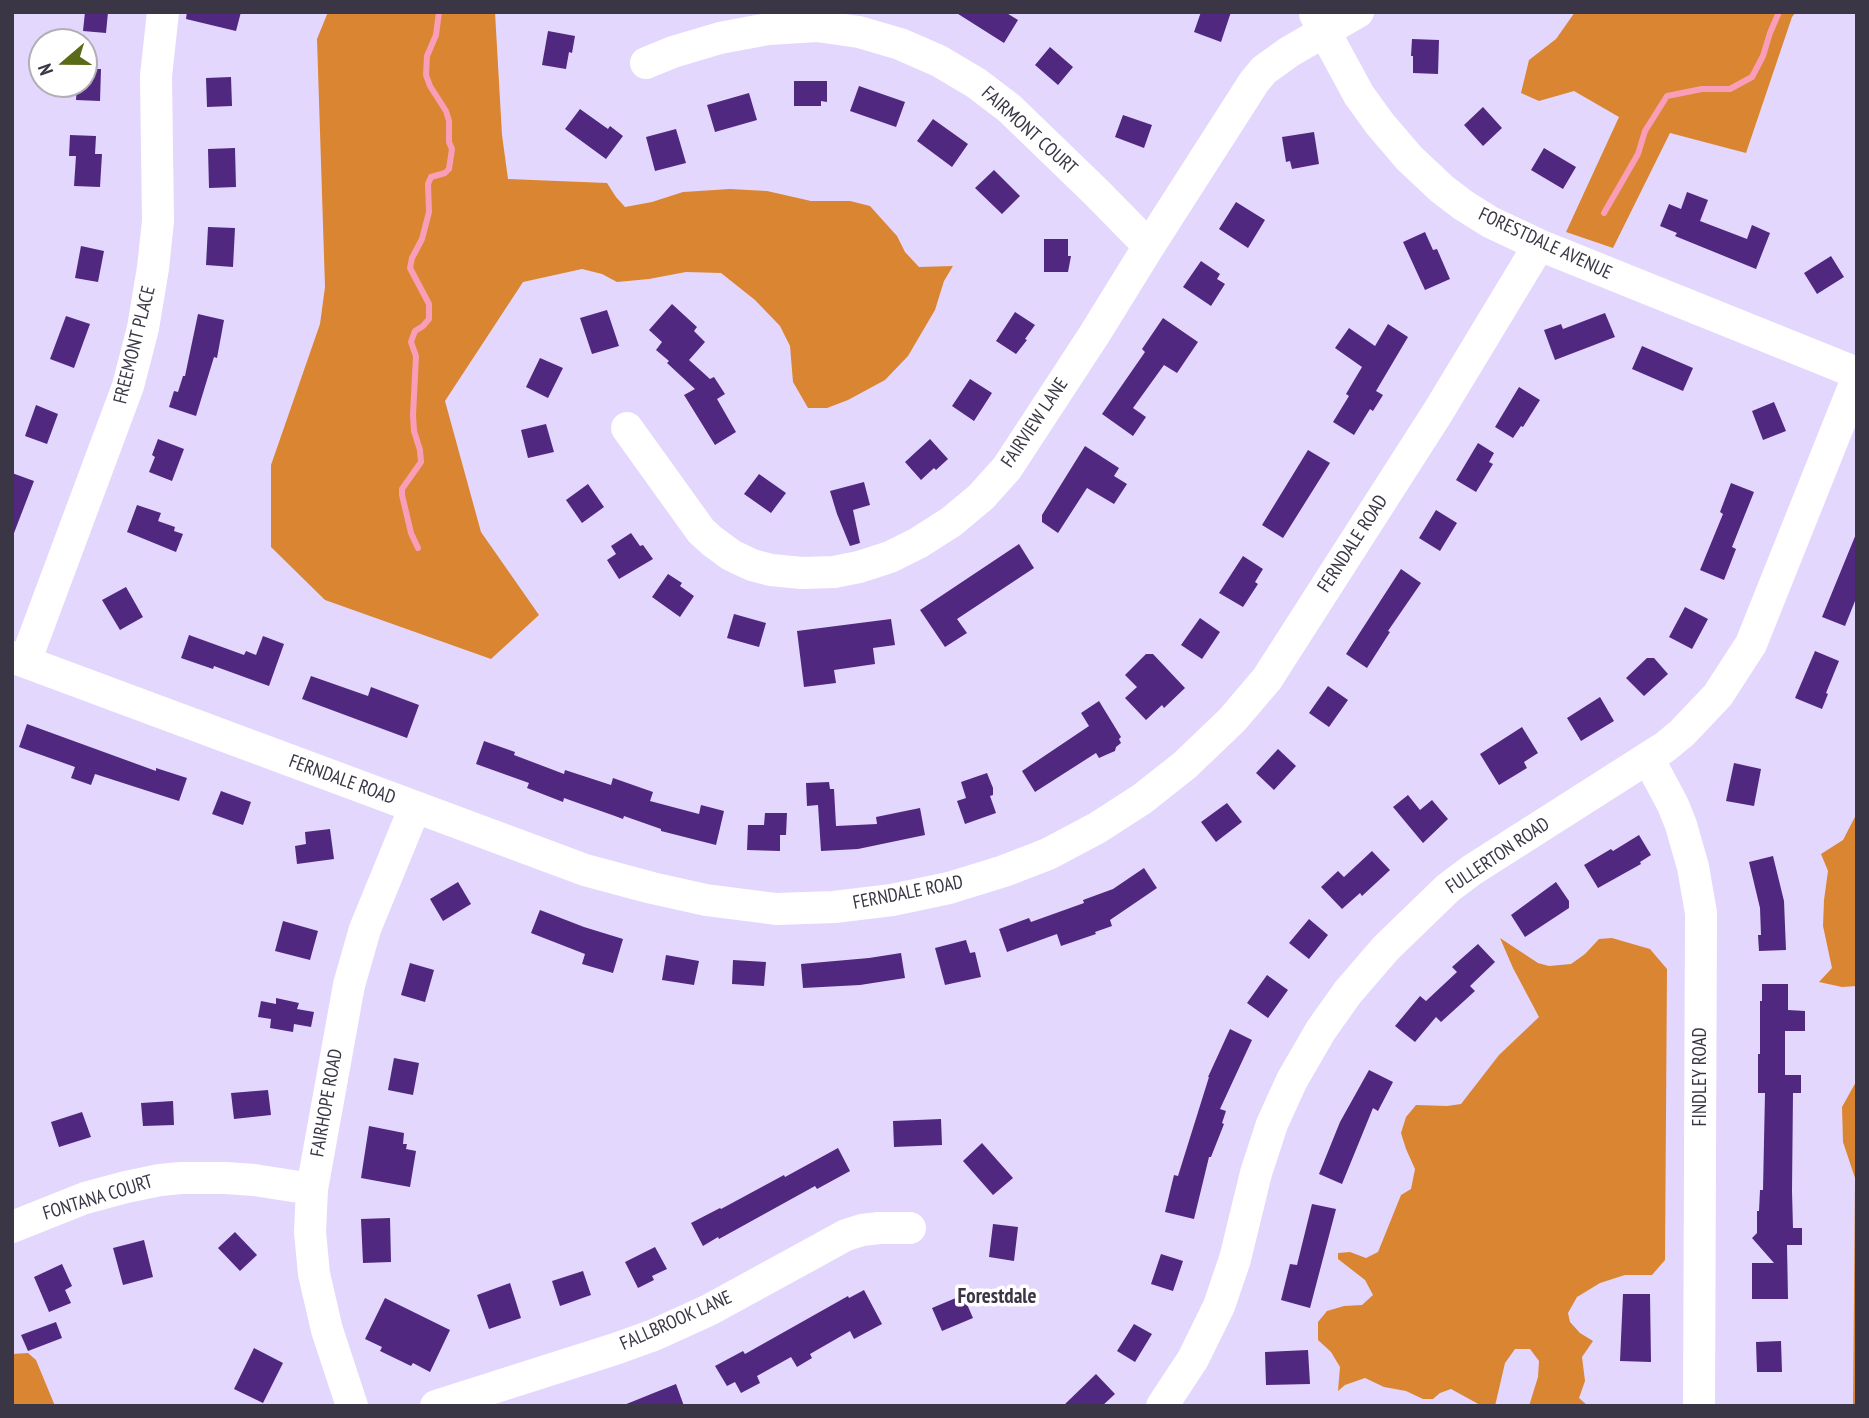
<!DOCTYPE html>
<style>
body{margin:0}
#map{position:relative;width:1869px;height:1418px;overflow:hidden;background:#e4d7fd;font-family:"PT Sans Narrow",sans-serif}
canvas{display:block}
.frame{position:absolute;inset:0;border:14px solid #3b3645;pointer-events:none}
.north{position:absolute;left:28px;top:28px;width:70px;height:70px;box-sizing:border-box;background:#fff;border:2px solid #b1afb5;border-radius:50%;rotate:250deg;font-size:19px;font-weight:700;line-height:28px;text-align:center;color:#3b3645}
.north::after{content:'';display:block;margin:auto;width:24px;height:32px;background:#596b16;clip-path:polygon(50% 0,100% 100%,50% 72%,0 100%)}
</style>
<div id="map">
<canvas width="1869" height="1418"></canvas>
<div class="frame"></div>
<div class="north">N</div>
</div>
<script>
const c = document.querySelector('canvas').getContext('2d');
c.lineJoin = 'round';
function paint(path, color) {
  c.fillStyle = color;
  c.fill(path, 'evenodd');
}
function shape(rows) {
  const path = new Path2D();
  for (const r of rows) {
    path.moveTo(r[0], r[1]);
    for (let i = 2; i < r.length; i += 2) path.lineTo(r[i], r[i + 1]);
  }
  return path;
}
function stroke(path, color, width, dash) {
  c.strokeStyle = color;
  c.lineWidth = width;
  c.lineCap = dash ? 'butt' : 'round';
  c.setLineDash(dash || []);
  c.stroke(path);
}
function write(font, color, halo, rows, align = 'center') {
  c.font = font + ' "PT Sans Narrow",sans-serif';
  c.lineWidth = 7;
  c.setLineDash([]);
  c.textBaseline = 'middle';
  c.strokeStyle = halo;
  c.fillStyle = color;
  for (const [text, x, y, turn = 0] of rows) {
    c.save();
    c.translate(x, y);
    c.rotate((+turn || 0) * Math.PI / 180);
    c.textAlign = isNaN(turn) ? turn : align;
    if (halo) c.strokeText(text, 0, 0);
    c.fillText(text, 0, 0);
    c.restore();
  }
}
paint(shape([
 [328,12,495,12,502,135,508,179,607,183,616,197,625,207,652,202,683,192,730,189,767,191,811,201,850,201,870,206,897,236,905,252,919,267,953,266,944,281,935,310,908,356,885,380,848,400,827,408,808,408,793,382,790,346,780,326,755,300,721,273,686,272,649,279,617,282,602,274,582,269,523,282,445,401,481,532,539,615,491,659,325,600,271,547,271,465,320,324,325,287,317,39],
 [1575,12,1796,12,1792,17,1746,153,1670,133,1613,248,1566,232,1619,117,1574,91,1539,101,1521,93,1529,60,1556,39],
 [1857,813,1857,986,1842,987,1819,982,1832,968,1823,926,1824,900,1828,871,1821,854,1843,840],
 [1500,938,1538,963,1549,966,1571,964,1585,954,1599,939,1612,938,1650,949,1667,969,1665,1260,1652,1275,1625,1275,1600,1283,1577,1297,1568,1313,1570,1322,1580,1333,1593,1341,1582,1357,1585,1381,1579,1398,1588,1406,1529,1406,1538,1377,1539,1361,1530,1349,1515,1349,1505,1363,1495,1406,1482,1406,1451,1389,1440,1393,1433,1399,1423,1399,1406,1391,1384,1387,1365,1378,1345,1385,1338,1391,1340,1367,1331,1352,1318,1340,1318,1322,1327,1311,1344,1306,1362,1305,1373,1295,1365,1280,1338,1259,1338,1253,1350,1252,1366,1258,1378,1252,1401,1195,1411,1189,1415,1169,1406,1149,1401,1133,1406,1117,1416,1105,1447,1106,1461,1104,1499,1055,1539,1017,1513,968],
 [1857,1080,1857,1406,1853,1406,1855,1178,1843,1142,1842,1107],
 [28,1353,36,1360,55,1406,12,1406,12,1354]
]), '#da8531');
stroke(shape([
 [1604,213,1638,154,1645,131,1667,96,1702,89,1730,89,1752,77,1763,56,1770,33,1779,12],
 [418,548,411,533,402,495,402,489,421,462,420,450,414,431,413,415,416,356,411,342,415,331,423,326,429,319,429,304,410,268,412,258,422,239,429,212,428,184,431,177,445,173,449,169,452,149,449,142,449,121,446,111,430,86,426,75,427,56,436,35,439,12]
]), '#f99eb8', 6);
paint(shape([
 [85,12,108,12,106,33,83,31],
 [187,12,241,12,236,31,186,19],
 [955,12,1005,12,1018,20,1004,43],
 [1201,12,1231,12,1221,42,1194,32],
 [548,31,575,36,572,53,569,52,566,69,542,65],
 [1412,39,1439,40,1438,74,1413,73,1413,56,1411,56],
 [1050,47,1073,67,1058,85,1035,65],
 [84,69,101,69,100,101,76,100,77,84,84,84],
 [231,77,232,106,207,107,206,78],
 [794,81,827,81,827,102,821,101,821,106,794,106],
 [859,86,905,102,896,127,850,111],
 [749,93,757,120,715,132,707,105],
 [1483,107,1502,128,1483,146,1464,125],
 [580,109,608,129,610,126,623,136,606,159,565,129],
 [1123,115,1152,125,1144,148,1115,137],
 [933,119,968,144,952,167,917,141],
 [676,129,686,163,655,171,646,137],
 [1314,132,1319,164,1292,169,1290,161,1286,162,1282,137],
 [70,135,96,136,95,154,102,154,100,187,74,186,76,156,69,156],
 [235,148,236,187,209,188,208,149],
 [1544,148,1576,167,1563,189,1531,170],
 [994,170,1020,196,1002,214,975,188],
 [1687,192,1708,200,1700,221,1747,239,1752,225,1770,233,1756,269,1675,236,1677,233,1660,226,1669,204,1681,209],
 [1236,202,1265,220,1248,248,1219,229],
 [208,227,235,228,233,267,206,265],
 [1425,232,1433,250,1437,249,1450,279,1425,290,1403,242],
 [1044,239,1068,239,1068,256,1071,256,1068,272,1044,272],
 [81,246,104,251,98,282,75,278],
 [1831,256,1844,277,1817,294,1804,273],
 [1201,261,1220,274,1217,279,1225,284,1211,306,1183,287],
 [672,304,697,327,694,331,705,342,689,360,710,379,714,377,725,394,717,399,736,432,715,445,684,395,695,389,667,363,669,361,656,350,662,342,649,330],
 [607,310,619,346,592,354,580,318],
 [1015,312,1035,325,1025,339,1027,340,1016,354,996,341],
 [1605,313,1615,337,1555,360,1544,330,1561,324,1563,329],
 [198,314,224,320,217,358,214,357,196,416,169,407,174,391,178,392,183,376,185,376],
 [66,316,90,324,74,368,50,359],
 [1163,318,1198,342,1177,373,1164,365,1133,408,1146,417,1133,436,1102,414,1145,352,1142,349],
 [1388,324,1408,337,1376,391,1383,395,1373,411,1370,409,1354,435,1333,422,1349,396,1346,394,1362,367,1335,348,1349,328,1375,346],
 [1642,346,1693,368,1683,391,1632,369],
 [540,358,563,368,548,398,526,387],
 [970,379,992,393,974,421,952,406],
 [1519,387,1540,400,1523,427,1521,426,1513,438,1495,427],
 [1774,402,1786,431,1763,440,1752,411],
 [36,405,58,414,47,444,25,436],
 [546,424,554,452,528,458,521,430],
 [158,439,184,449,172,481,149,472,155,457,152,455],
 [930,439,948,459,936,470,934,468,921,480,905,462],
 [1478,443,1494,453,1489,462,1493,464,1476,492,1456,480],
 [1085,446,1119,468,1114,476,1127,484,1114,504,1087,488,1058,533,1042,522,1042,515],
 [1308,450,1330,463,1283,538,1262,525],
 [12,473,34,481,14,533,12,533],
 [759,474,786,493,771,513,744,494],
 [864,482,870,505,853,510,860,543,850,546,837,514,830,491],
 [1731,483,1754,492,1732,547,1736,549,1724,580,1700,570,1723,514,1720,512],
 [588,484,604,507,582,523,566,500],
 [137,505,161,513,158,521,175,527,174,531,183,534,176,552,127,532],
 [1436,510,1457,523,1440,551,1419,538],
 [631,533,640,546,643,545,653,559,619,579,607,560,616,554,611,546],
 [1856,534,1857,596,1845,626,1822,617],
 [1019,544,1034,568,957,619,967,633,945,647,920,610],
 [1243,556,1263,569,1255,582,1258,584,1243,607,1219,593],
 [1401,569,1421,583,1388,631,1390,632,1367,668,1346,654],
 [668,574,682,583,680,586,694,596,680,617,652,597],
 [126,587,143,617,120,630,102,600],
 [1685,607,1708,619,1692,649,1669,637],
 [734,614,766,623,759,647,727,638],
 [1200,618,1220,632,1202,659,1181,645],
 [891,619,895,645,873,648,875,664,834,670,836,683,804,687,797,631],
 [189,635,244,655,246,651,256,655,263,636,284,644,269,686,214,666,213,669,181,658],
 [1815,651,1839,661,1826,693,1828,694,1822,709,1795,698],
 [1146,654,1153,654,1185,688,1164,708,1162,705,1146,720,1125,698,1137,687,1125,675],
 [1647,658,1654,658,1668,674,1644,696,1626,678],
 [311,676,368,696,371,687,419,705,407,738,302,699],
 [1328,686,1348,700,1329,727,1309,713],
 [1600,697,1614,721,1581,741,1567,718],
 [1099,701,1121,737,1119,739,1121,743,1116,747,1115,751,1108,754,1099,758,1096,753,1035,792,1022,771,1089,726,1081,713],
 [27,724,156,771,156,768,187,778,179,801,95,774,91,785,71,778,75,767,19,747],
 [1522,727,1538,753,1524,762,1527,768,1499,785,1480,754],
 [484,741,515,752,514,755,564,774,565,770,611,785,613,778,653,792,650,801,699,814,701,805,724,811,716,845,661,831,661,829,624,816,623,819,615,816,564,798,563,802,527,788,529,783,476,764],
 [1278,749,1296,766,1274,790,1256,773],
 [1734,763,1761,769,1754,806,1726,801],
 [987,773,993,788,993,795,990,796,996,813,965,824,957,801,966,798,961,782],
 [829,782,830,789,834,789,836,826,877,824,876,817,920,808,925,835,858,849,821,851,818,805,807,806,806,783],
 [221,791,251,802,243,825,212,814],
 [1408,795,1420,810,1432,800,1448,819,1423,843,1393,807],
 [1227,803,1242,822,1216,842,1201,822],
 [765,813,787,813,786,835,780,835,780,851,747,850,748,825,764,825],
 [330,829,334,859,297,864,295,846,306,844,305,832],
 [1639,835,1651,855,1640,862,1641,864,1598,888,1584,865,1611,849,1613,851],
 [1372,851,1390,870,1362,896,1360,893,1342,909,1321,887,1338,871,1344,877],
 [1773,856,1784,901,1786,950,1759,951,1758,935,1761,935,1760,908,1749,862],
 [1144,868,1157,888,1110,920,1112,926,1095,932,1096,934,1061,946,1057,934,1007,952,999,929,1029,918,1031,922,1084,903,1083,900,1113,889],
 [458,882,471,904,443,921,430,899],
 [1556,882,1569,901,1569,908,1525,937,1511,915],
 [540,910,584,927,623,939,613,973,582,964,585,954,531,933],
 [1309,919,1328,935,1309,959,1289,943],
 [283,921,318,931,310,960,275,951],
 [966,940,970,953,975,952,981,977,945,985,935,948],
 [1478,944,1495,962,1470,986,1475,991,1441,1022,1436,1017,1415,1042,1395,1026,1420,996,1426,1001,1457,972,1452,967],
 [901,953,905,978,860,985,803,988,801,964,869,958],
 [666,955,699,961,694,985,662,980],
 [733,960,766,962,764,986,732,984],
 [410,963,434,970,425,1002,401,995],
 [1267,975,1288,990,1268,1018,1247,1003],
 [1762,984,1788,984,1788,1010,1805,1011,1805,1031,1785,1031,1785,1075,1801,1075,1801,1093,1793,1093,1792,1191,1793,1228,1802,1228,1802,1245,1787,1245,1788,1299,1752,1299,1752,1263,1774,1263,1752,1238,1757,1233,1757,1211,1759,1211,1760,1190,1763,1190,1765,1093,1758,1093,1758,1054,1760,1054,1760,1001,1762,1001],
 [276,998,299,1003,297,1009,314,1012,311,1027,294,1024,293,1032,270,1028,271,1019,258,1017,261,1001,276,1004],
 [1230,1029,1252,1040,1220,1109,1226,1111,1222,1123,1224,1124,1211,1157,1209,1157,1194,1219,1165,1212,1174,1175,1178,1176,1209,1077,1208,1077],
 [394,1058,419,1063,413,1095,388,1090],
 [1369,1070,1393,1082,1378,1111,1373,1108,1342,1184,1319,1174,1340,1122],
 [268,1090,271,1115,234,1119,231,1093],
 [173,1101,174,1125,143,1126,141,1103],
 [82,1112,91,1137,59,1147,51,1122],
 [941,1119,942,1145,894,1147,893,1121],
 [369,1126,404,1133,403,1144,407,1144,406,1149,416,1151,410,1187,361,1178],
 [982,1143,1013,1178,993,1195,963,1161],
 [838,1148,850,1171,817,1189,815,1186,719,1239,718,1237,703,1246,691,1223,720,1208,721,1209,784,1175,785,1177],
 [1312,1204,1336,1209,1310,1308,1281,1300,1290,1264,1297,1265],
 [390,1218,391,1262,363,1263,361,1219],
 [993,1224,1018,1227,1014,1261,989,1257],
 [235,1232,257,1255,240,1271,218,1248],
 [144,1240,153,1277,123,1285,113,1248],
 [655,1247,667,1269,652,1276,654,1280,638,1288,625,1262],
 [1161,1254,1183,1261,1173,1291,1151,1284],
 [62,1264,72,1286,65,1290,71,1303,49,1312,34,1277],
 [583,1271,591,1295,560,1306,552,1281],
 [510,1283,521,1318,489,1329,477,1295],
 [864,1290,882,1324,854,1339,850,1331,810,1354,812,1358,797,1367,791,1357,757,1376,760,1383,741,1393,735,1382,727,1386,715,1366,743,1351,745,1354,848,1296,849,1298],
 [1623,1294,1650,1294,1651,1362,1620,1361],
 [963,1295,973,1318,942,1331,932,1308],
 [385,1298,450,1330,430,1372,413,1363,411,1366,380,1351,382,1347,365,1339],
 [56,1322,62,1338,28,1351,21,1335],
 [1134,1324,1152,1334,1135,1362,1117,1351],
 [1781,1341,1782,1372,1757,1372,1756,1342],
 [254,1348,283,1363,263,1403,234,1389],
 [1308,1350,1310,1384,1266,1385,1265,1352],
 [1096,1374,1115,1394,1102,1406,1063,1406],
 [676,1384,684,1406,624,1406,624,1405]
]), '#50287f');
stroke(shape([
 [1315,14,1359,95,1380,124,1409,158,1442,189,1463,205,1490,222,1539,245,1857,373],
 [646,63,673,52,720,38,768,29,817,26,859,32,900,44,939,61,976,83,1009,108,1096,192,1149,246],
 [627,428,701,531,712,541,731,555,752,565,771,570,802,573,834,572,859,567,890,557,918,543,951,522,981,497,1007,468,1094,335,1149,246,1254,82,1264,70,1289,52,1358,12],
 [12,657,585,870,652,888,706,900,776,909,834,907,892,900,949,888,1004,871,1048,854,1097,828,1142,799,1185,765,1232,720,1267,679,1438,412,1539,245],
 [25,662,128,386,143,328,153,268,158,221,156,76,163,12],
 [1648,758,1673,805,1681,825,1693,867,1701,913,1699,1406],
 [12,1227,85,1198,126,1187,160,1180,181,1178,226,1178,254,1180,312,1189],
 [352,1406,327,1330,314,1274,310,1232,312,1189,349,985,365,929,415,807],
 [436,1406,615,1349,654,1335,709,1310,846,1235,862,1230,879,1228,910,1228],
 [1162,1406,1193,1359,1219,1306,1235,1259,1256,1173,1272,1124,1292,1080,1321,1030,1348,992,1386,948,1448,888,1472,870,1665,747,1682,733,1718,695,1751,644,1857,379]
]), '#fff', 32);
write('19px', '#3b3645', '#fff', [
 ["FAIRMONT COURT",1029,131,42],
 ["FORESTDALE AVENUE",1545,244,25],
 ["FREEMONT PLACE",135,345,-76],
 ["FAIRVIEW LANE",1035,423,-56],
 ["FERNDALE ROAD",1353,544,-57],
 ["FERNDALE ROAD",342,780,20],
 ["FULLERTON ROAD",1498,856,-34],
 ["FERNDALE ROAD",908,893,-11],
 ["FINDLEY ROAD",1701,1077,-90],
 ["FAIRHOPE ROAD",327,1103,-80],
 ["FONTANA COURT",98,1198,-17],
 ["FALLBROOK LANE",676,1321,-24]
]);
write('bold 21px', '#3b3645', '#fff', [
 ["Forestdale",997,1297]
]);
</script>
